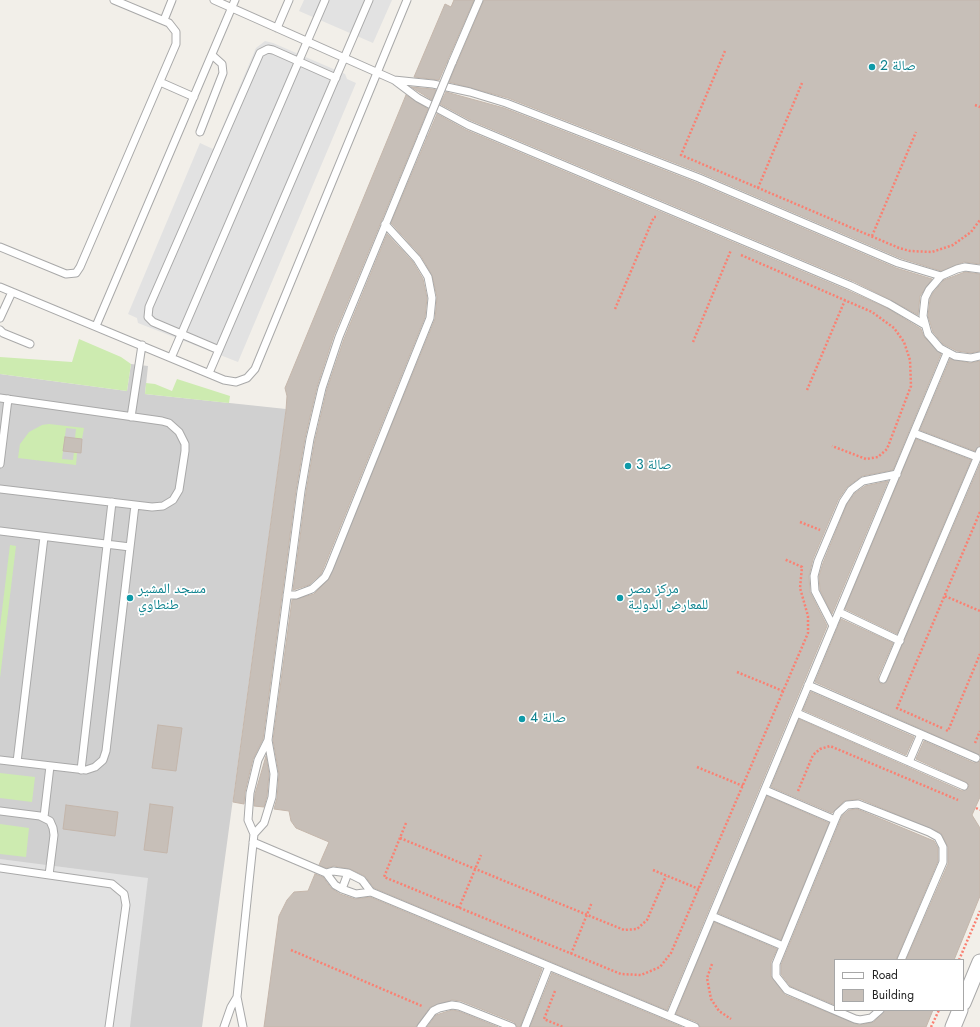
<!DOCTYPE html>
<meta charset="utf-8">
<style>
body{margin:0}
#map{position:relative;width:980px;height:1027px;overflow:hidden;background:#f2efe9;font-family:Jost,sans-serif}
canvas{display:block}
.legend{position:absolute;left:834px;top:959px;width:130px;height:52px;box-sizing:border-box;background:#fff;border:1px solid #a7a7a7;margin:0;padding:5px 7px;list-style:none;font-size:12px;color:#222}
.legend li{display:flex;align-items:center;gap:8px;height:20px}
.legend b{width:20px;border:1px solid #a7a7a7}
</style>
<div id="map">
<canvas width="980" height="1027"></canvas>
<ul class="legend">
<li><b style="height:5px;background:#fff"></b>Road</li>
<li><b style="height:11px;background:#c7bfb8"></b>Building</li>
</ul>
</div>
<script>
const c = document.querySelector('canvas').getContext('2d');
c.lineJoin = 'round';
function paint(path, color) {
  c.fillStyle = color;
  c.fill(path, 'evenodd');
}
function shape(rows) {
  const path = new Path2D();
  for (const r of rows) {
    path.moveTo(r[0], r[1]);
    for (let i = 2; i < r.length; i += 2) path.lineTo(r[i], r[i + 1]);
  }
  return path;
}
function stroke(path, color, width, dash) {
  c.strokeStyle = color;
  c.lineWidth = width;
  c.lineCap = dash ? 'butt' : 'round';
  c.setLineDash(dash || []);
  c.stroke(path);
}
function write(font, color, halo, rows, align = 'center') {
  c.font = font + ' Jost,"Noto Naskh Arabic",sans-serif';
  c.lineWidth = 3.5;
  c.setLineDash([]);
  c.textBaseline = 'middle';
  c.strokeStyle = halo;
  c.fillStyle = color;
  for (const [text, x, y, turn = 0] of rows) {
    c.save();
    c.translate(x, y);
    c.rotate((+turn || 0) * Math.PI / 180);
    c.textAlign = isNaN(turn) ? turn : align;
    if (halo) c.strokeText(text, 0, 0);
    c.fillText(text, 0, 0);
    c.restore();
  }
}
paint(shape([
 [131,364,148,366,145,394,286,409,202,1027,0,1027,0,374,127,391]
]), '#d0d0d0');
paint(shape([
 [79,339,121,357,131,364,127,391,0,374,0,357,72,362],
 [177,379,230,396,229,403,145,394,146,383,155,384,172,391],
 [49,424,84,428,82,439,75,438,76,429,66,428,62,459,73,460,74,452,77,453,76,465,18,458,20,444,29,432,42,425],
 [10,545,16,546,0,678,0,627],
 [0,773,35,777,32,802,0,798],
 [0,824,29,828,26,857,0,854]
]), '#cdebb0');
paint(shape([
 [304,0,392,0,373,43,299,11],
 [265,41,273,43,345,74,347,79,356,83,238,362,138,323,137,318,128,314,200,143,213,149,256,48],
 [0,859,148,878,130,1027,0,1027]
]), '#e2e2e2');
const building = shape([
 [454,0,474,0,439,80,414,77,445,4,451,7,454,0],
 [484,0,980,0,980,264,964,262,941,271,900,258,701,173,508,98,449,82,484,0],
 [411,87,432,89,436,90,432,100,411,87],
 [446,92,504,108,697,183,896,268,932,279,920,296,918,315,891,300,853,281,470,120,440,104,446,92],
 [406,95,428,109,334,335,317,387,305,438,296,490,263,739,253,759,245,792,244,804,233,802,286,410,287,396,285,388,406,95],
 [437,114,466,130,849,291,887,308,921,329,924,337,941,354,893,470,862,476,847,487,838,500,813,559,809,576,810,592,827,626,667,1010,374,888,365,876,350,869,334,866,326,868,319,865,329,842,296,828,291,821,289,811,274,809,277,798,279,774,273,740,292,600,314,594,329,579,435,319,437,297,432,275,421,256,391,223,437,114],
 [387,234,413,262,423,279,427,298,425,317,324,567,321,574,309,585,293,590,306,492,315,440,327,389,344,339,387,234],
 [965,272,980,274,980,351,971,353,957,351,943,344,933,332,928,316,930,299,933,293,944,280,965,272],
 [950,359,970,363,980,361,980,446,975,451,920,430,950,359],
 [65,437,82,439,81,453,63,451,65,437],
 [916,439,971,460,897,634,845,609,916,439],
 [980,464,980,755,815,682,841,619,893,643,878,677,879,682,881,684,887,681,980,464],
 [888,481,832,614,820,590,819,576,823,563,847,504,855,493,865,486,888,481],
 [811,692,914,737,906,755,803,710,811,692],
 [799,719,962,791,968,788,969,785,966,782,916,759,924,741,974,763,980,761,980,797,972,815,980,828,980,896,954,960,906,960,948,864,948,847,941,833,860,799,844,801,832,813,771,787,799,719],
 [158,725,182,728,176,771,152,768,158,725],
 [266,756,269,774,267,796,264,807,254,806,255,794,266,756],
 [767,796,829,823,781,940,718,913,767,796],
 [150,804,173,807,167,853,144,850,150,804],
 [66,805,118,812,115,836,63,829,66,805],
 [857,809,934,841,938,848,938,861,896,960,835,960,835,1005,790,986,781,974,781,965,842,816,849,810,857,809],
 [315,874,323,877,331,888,340,894,355,899,370,897,542,969,520,1027,517,1027,514,1022,461,1001,452,1000,430,1007,416,1027,264,1027,279,916,287,900,294,892,308,891,315,874],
 [714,922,777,949,771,962,771,976,785,995,859,1025,874,1022,885,1010,933,1010,926,1027,700,1027,697,1022,676,1014,714,922],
 [552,973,682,1027,530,1027,552,973],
 [452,1010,458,1011,498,1027,427,1027,436,1015,452,1010]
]);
paint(building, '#c7bfb8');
stroke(building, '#c4b6ab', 1);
const service = shape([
 [214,0,394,80,418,98,468,125,851,286,889,304,925,325],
 [164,20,172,0],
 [277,28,289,0],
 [452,63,479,0],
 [394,80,433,84,470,92,506,103,699,178,898,263,941,276],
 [160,82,194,97],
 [200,132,223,73,222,64,212,55],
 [0,247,66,274,76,273,80,267,176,44,176,32,169,23,114,0],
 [980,269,965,267,957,269,941,276,929,290,925,298,923,316,928,334,940,348,955,356,971,358,980,356],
 [0,287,224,380,236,382,247,378,255,369,407,0],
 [0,318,12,292],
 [96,326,235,0],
 [0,330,3,333,30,344],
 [219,350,153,322,148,317,149,307,260,53,268,49,273,50,336,78],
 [171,358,325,0],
 [209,373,369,0],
 [0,398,162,421,169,423,179,432,185,444,185,451,179,490,173,500,163,506,152,507,0,489],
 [131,417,142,345],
 [914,433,977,457],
 [0,464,8,399],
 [0,531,130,547],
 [287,595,296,595,312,589,325,577,329,569,430,318,432,298,428,277,417,259,385,224],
 [839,612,900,641],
 [833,626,815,591,814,576,818,561,843,502,851,490,863,481,897,474],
 [883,679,980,451],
 [808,685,976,758],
 [797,713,964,786],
 [0,760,86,770,95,767,103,760,106,751,135,505],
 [17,762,44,537],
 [909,762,921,734],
 [81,770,112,502],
 [765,790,835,820],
 [0,811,40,816,50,821,53,828,54,835,49,875],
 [44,817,50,766],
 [254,834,264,823,272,797,274,774,268,740],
 [253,842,326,873,335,885,342,889,356,894,371,892,695,1027],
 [0,868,112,884,124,894,126,905,109,1027],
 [326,873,333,871,348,873,362,880,371,892],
 [342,889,348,873],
 [712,916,783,946],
 [237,997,243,1027],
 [880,1010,871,1018,860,1020,855,1019,787,990,776,976,776,964,835,820,838,813,847,805,858,804,929,832,938,837,943,847,943,862,901,960],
 [670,1016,947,353],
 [224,1027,231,1007,237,997,254,834,248,820,250,793,258,760,268,740,301,491,310,439,322,388,339,337,422,136],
 [421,1027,433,1011,439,1008,452,1005,459,1006,512,1027],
 [525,1027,549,966]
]);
const minor = shape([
 [963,1003,980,962],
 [953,1027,960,1010]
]);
stroke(service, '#a9a9a9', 9);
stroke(minor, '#a9a9a9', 17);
stroke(shape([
 [725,51,681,155,899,248,910,251,932,252,953,245,971,232,980,220],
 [975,105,980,107],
 [758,188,802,83],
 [872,236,916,132],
 [741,255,872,312,894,328,904,342,910,360,911,386,887,449,878,457,866,459,832,446],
 [615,309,650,226,654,217,656,217],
 [693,342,731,250],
 [807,390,845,300],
 [800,522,820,530],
 [945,596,980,611],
 [737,672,783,691],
 [942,728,897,708,980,512],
 [946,730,948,731,980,654],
 [975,743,980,731],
 [697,767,743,786],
 [798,791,813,755,820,749,830,746,958,800],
 [976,808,980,810],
 [406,823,384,877,621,974,641,975,660,967,671,953,808,633,808,616,800,588,802,567,784,559],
 [400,838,624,930,637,929,647,920,666,876],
 [653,870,699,889],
 [459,908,481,855],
 [291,950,422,1006],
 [571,954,592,902],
 [959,960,980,911],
 [712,964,707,978,711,999,719,1011,731,1019],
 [555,991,544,1019,563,1027],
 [931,1027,939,1010]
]), '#fa8072', 2.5, [2, 2]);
stroke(service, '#fff', 7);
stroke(minor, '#fff', 15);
const serviceBridge = shape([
 [422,136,452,63]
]);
stroke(serviceBridge, '#a9a9a9', 9, []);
stroke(serviceBridge, '#fff', 7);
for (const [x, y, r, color] of [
 [872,67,4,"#0f9aa8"],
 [628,466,4,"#0f9aa8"],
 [130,598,4,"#0f9aa8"],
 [620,598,4,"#0f9aa8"],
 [522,719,4,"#0f9aa8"]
]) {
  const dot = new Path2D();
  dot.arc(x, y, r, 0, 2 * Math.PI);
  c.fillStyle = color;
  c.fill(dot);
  stroke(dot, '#fff', 1.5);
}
write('14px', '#0d838f', '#fff', [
 ["صالة 2",880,67],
 ["صالة 3",636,466],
 ["مسجد المشير",138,590],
 ["طنطاوي",138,606],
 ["مركز مصر",628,590],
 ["للمعارض الدولية",628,606],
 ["صالة 4",530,719]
], 'left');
</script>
